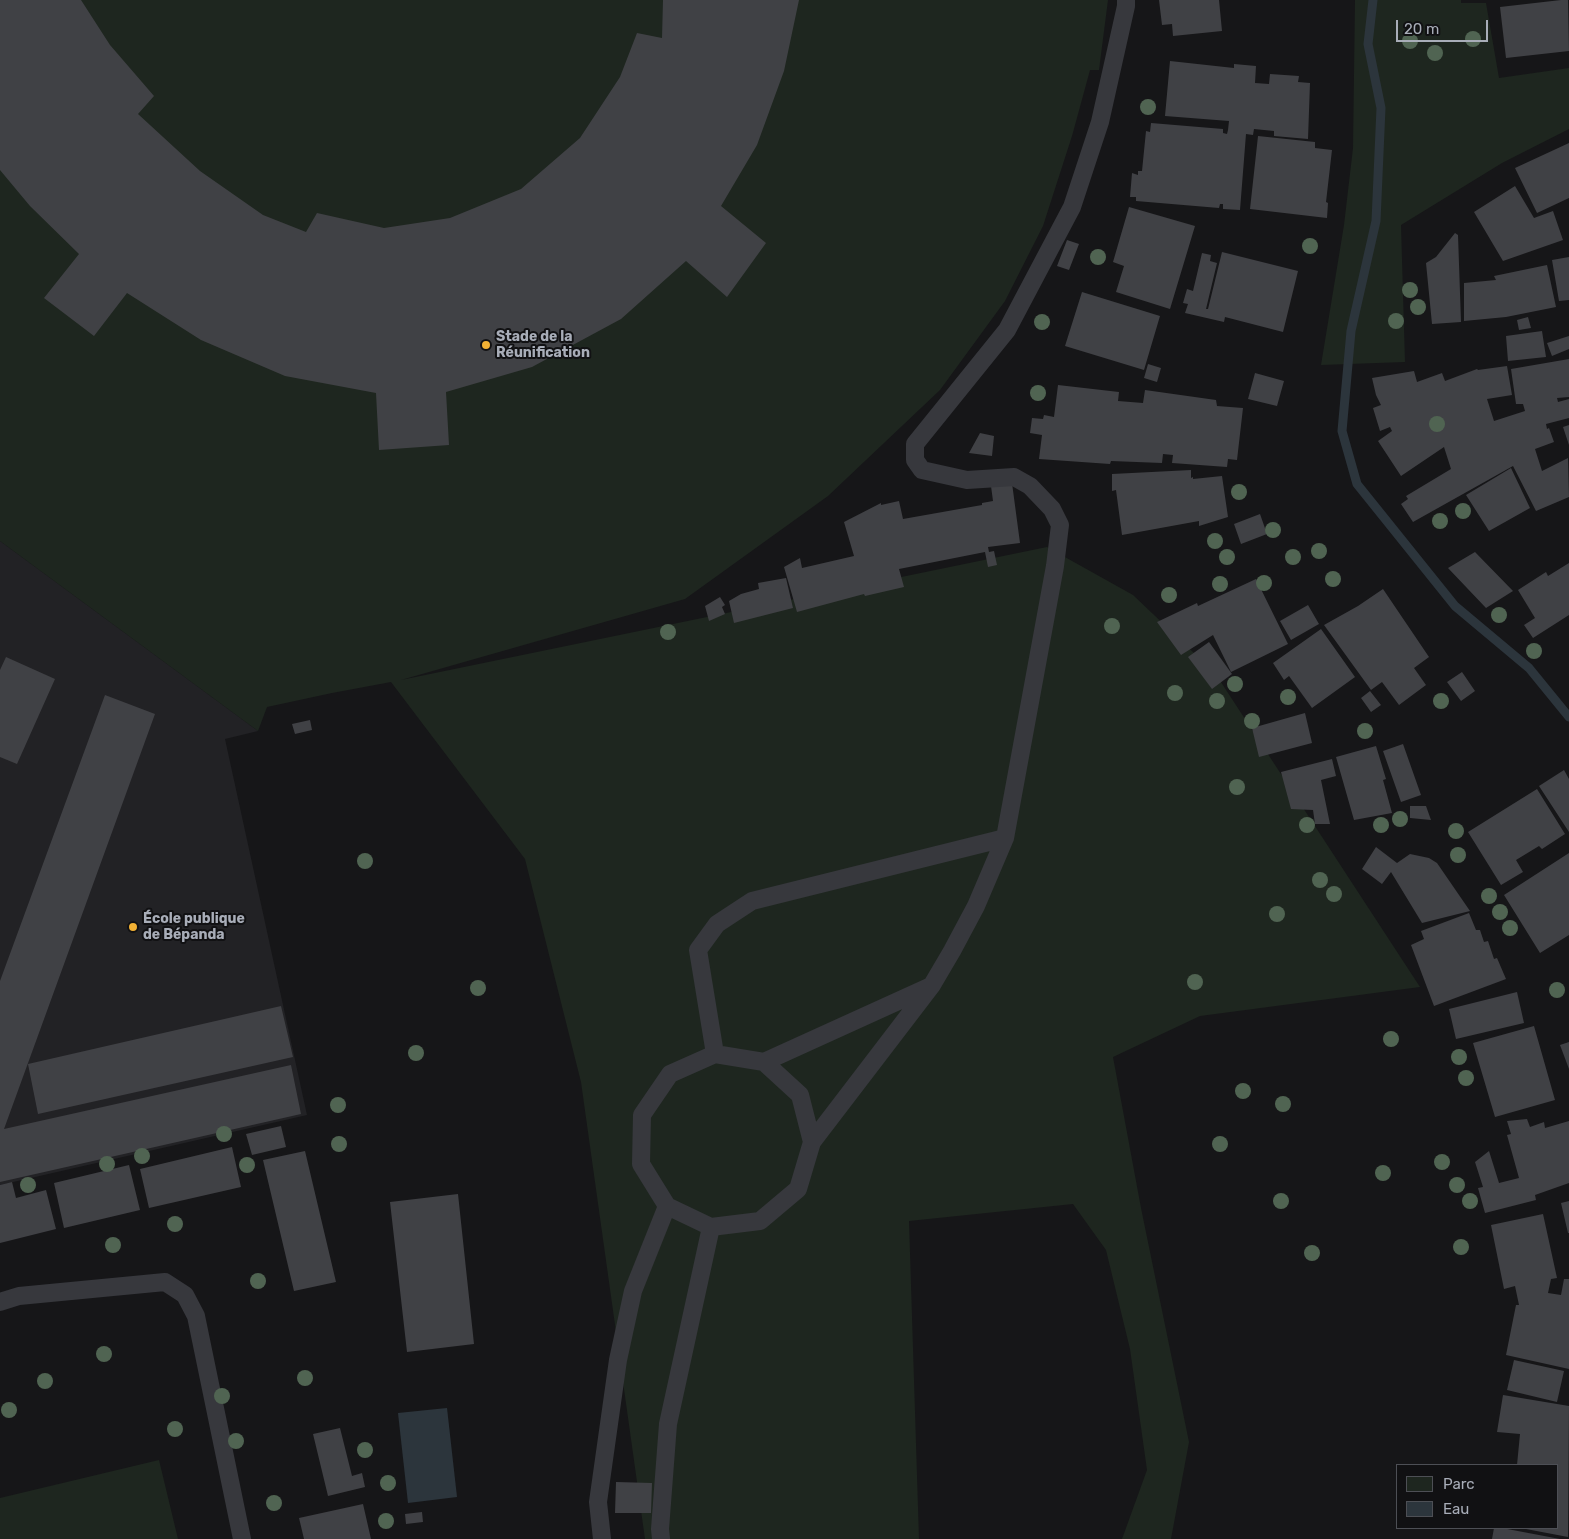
<!DOCTYPE html>
<meta charset="utf-8">
<style>
body{margin:0}
#map{position:relative;width:1569px;height:1539px;overflow:hidden;background:#161618;font-family:Rubik,sans-serif}
canvas{display:block}
.legend{position:absolute;left:1396px;top:1464px;width:162px;height:65px;box-sizing:border-box;background:#111113;border:1px solid #4d4f55;margin:0;padding:6px 9px;list-style:none;font-size:15px;color:#a8adb8}
.legend li{display:flex;align-items:center;gap:10px;height:25px}
.legend b{width:25px;border:1px solid #4d4f55}
.scale{position:absolute;left:1396px;top:20px;width:92px;height:22px;box-sizing:border-box;border:2px solid #a8adb8;border-top:0;padding-left:6px;font-size:15px;line-height:18px;white-space:nowrap;color:#a8adb8;-webkit-text-stroke:4px #111113;paint-order:stroke}
</style>
<div id="map">
<canvas width="1569" height="1539"></canvas>
<ul class="legend">
<li><b style="height:14px;background:#1e261f"></b>Parc</li>
<li><b style="height:14px;background:#2c353c"></b>Eau</li>
</ul>
<div class="scale">20 m</div>
</div>
<script>
const c = document.querySelector('canvas').getContext('2d');
c.lineJoin = 'round';
function paint(path, color) {
  c.fillStyle = color;
  c.fill(path, 'evenodd');
}
function shape(rows) {
  const path = new Path2D();
  for (const r of rows) {
    path.moveTo(r[0], r[1]);
    for (let i = 2; i < r.length; i += 2) path.lineTo(r[i], r[i + 1]);
  }
  return path;
}
function stroke(path, color, width, dash) {
  c.strokeStyle = color;
  c.lineWidth = width;
  c.lineCap = dash ? 'butt' : 'round';
  c.setLineDash(dash || []);
  c.stroke(path);
}
function write(font, color, halo, rows, align = 'center') {
  c.font = font + ' Rubik,sans-serif';
  c.lineWidth = 4;
  c.setLineDash([]);
  c.textBaseline = 'middle';
  c.strokeStyle = halo;
  c.fillStyle = color;
  for (const [text, x, y, turn = 0] of rows) {
    c.save();
    c.translate(x, y);
    c.rotate((+turn || 0) * Math.PI / 180);
    c.textAlign = isNaN(turn) ? turn : align;
    if (halo) c.strokeText(text, 0, 0);
    c.fillText(text, 0, 0);
    c.restore();
  }
}
paint(shape([
 [0,541,258,731,225,739,307,1115,0,1185]
]), '#222225');
paint(shape([
 [0,0,1108,0,1099,70,1090,70,1072,136,1043,226,1005,301,940,390,828,496,685,599,401,680,1047,547,1133,595,1215,673,1420,987,1200,1016,1113,1057,1141,1208,1189,1442,1171,1539,1122,1539,1147,1470,1130,1349,1106,1250,1073,1204,909,1221,919,1539,645,1539,581,1082,525,859,391,682,332,693,267,707,258,731,0,541],
 [1355,0,1461,0,1461,3,1486,3,1499,78,1569,68,1569,129,1502,163,1401,225,1405,362,1321,365,1344,225,1353,148],
 [159,1460,178,1539,0,1539,0,1498]
]), '#1e261f');
paint(shape([
 [447,1408,457,1497,408,1503,398,1413]
]), '#2c353c');
stroke(shape([
 [1373,0,1368,44,1381,108,1376,221,1351,331,1342,431,1357,484,1455,606,1529,668,1569,717]
]), '#2c353c', 9);
paint(shape([
 [0,0,81,0,110,45,154,96,138,114,200,171,263,215,306,232,317,213,384,228,450,218,521,189,580,138,620,77,637,33,662,38,663,0,799,0,784,71,757,145,721,206,766,243,727,297,686,261,621,319,532,367,446,392,449,445,379,450,376,393,285,376,201,340,127,293,94,336,44,298,79,254,30,206,0,170],
 [1159,0,1219,0,1222,31,1173,36,1172,24,1162,25],
 [1561,0,1568,0,1569,51,1506,58,1500,7],
 [1170,61,1234,68,1234,64,1256,66,1255,83,1269,84,1270,74,1299,76,1298,82,1310,83,1308,139,1274,136,1274,131,1254,129,1253,135,1246,134,1240,210,1223,209,1223,204,1220,204,1219,208,1136,201,1136,197,1130,197,1132,173,1138,175,1138,171,1142,171,1146,131,1150,132,1151,123,1223,129,1223,133,1227,134,1228,130,1229,121,1165,116],
 [1258,136,1315,142,1315,148,1332,150,1326,202,1328,203,1327,218,1250,209],
 [1569,143,1569,198,1537,213,1515,168],
 [1515,186,1534,218,1553,211,1563,240,1503,261,1474,212],
 [1129,207,1195,226,1170,309,1116,292,1124,266,1113,262],
 [1455,233,1458,235,1461,322,1432,324,1426,263,1436,257],
 [1067,240,1079,244,1069,270,1057,266],
 [1222,252,1298,271,1283,332,1225,317,1224,322,1185,313,1188,304,1183,303,1187,289,1193,291,1202,253,1211,255,1210,261,1217,263,1206,309,1208,309],
 [1569,257,1569,300,1559,301,1552,260],
 [1547,265,1556,307,1506,317,1464,321,1464,283,1496,280,1494,276],
 [1082,292,1160,316,1144,370,1065,346],
 [1528,317,1531,328,1519,330,1517,320],
 [1542,331,1546,357,1508,361,1506,336],
 [1569,336,1569,349,1552,356,1547,343],
 [1569,359,1569,397,1557,398,1558,402,1569,399,1569,418,1546,424,1547,429,1549,428,1554,442,1535,449,1542,471,1568,458,1569,497,1536,511,1513,466,1413,522,1401,504,1408,499,1406,496,1451,469,1444,447,1401,476,1378,441,1392,431,1390,427,1380,431,1373,408,1381,405,1376,395,1372,378,1414,371,1417,382,1442,373,1445,381,1477,369,1478,370,1507,366,1512,395,1487,399,1494,421,1525,411,1523,404,1516,404,1511,369],
 [1148,364,1161,368,1157,382,1144,378],
 [1255,373,1284,381,1277,406,1248,399],
 [1058,385,1119,392,1118,401,1143,403,1145,390,1216,400,1217,406,1243,408,1237,460,1228,459,1227,467,1172,463,1173,455,1163,454,1162,463,1111,461,1110,464,1039,459,1042,435,1030,433,1032,418,1043,419,1044,415,1054,417],
 [1569,425,1569,445,1563,427],
 [980,433,994,436,992,456,969,453],
 [1511,468,1530,508,1489,531,1466,495],
 [1191,470,1191,478,1193,477,1193,479,1222,476,1228,517,1199,526,1199,521,1122,535,1116,490,1112,491,1112,474],
 [1012,483,1020,543,988,547,989,552,994,551,997,565,988,567,985,552,899,569,904,587,865,596,864,594,797,612,784,567,800,558,802,568,854,556,844,522,881,503,881,505,899,501,903,519,982,505,982,503,993,501,991,486],
 [1260,514,1267,534,1241,544,1234,524],
 [1475,552,1513,591,1486,608,1448,568],
 [1569,563,1569,615,1533,638,1524,625,1535,618,1518,590,1546,572,1548,576],
 [786,578,793,608,734,623,729,601,741,594,759,589,758,583],
 [1256,579,1288,644,1231,672,1213,635,1181,655,1157,622,1197,603,1198,606],
 [1383,589,1429,657,1414,668,1426,685,1399,705,1382,682,1371,690,1324,625,1358,606],
 [720,597,725,605,722,607,725,614,709,621,705,606],
 [1308,605,1319,624,1291,640,1280,621],
 [1321,629,1355,677,1312,708,1289,676,1284,680,1273,663],
 [1209,642,1232,674,1212,689,1188,657],
 [6,657,55,679,17,764,0,757,0,670],
 [1462,672,1475,691,1461,701,1447,682],
 [1370,691,1381,705,1371,712,1361,698],
 [105,695,155,714,4,1129,291,1065,301,1114,0,1182,0,981],
 [1305,713,1312,743,1259,757,1252,728],
 [310,720,312,730,295,734,292,724],
 [1403,744,1421,795,1401,802,1383,751],
 [1376,746,1386,779,1383,780,1392,813,1354,820,1336,757],
 [1332,759,1336,776,1321,780,1330,824,1315,824,1313,810,1291,809,1281,772],
 [1564,770,1569,779,1569,832,1539,786],
 [1537,789,1565,834,1542,849,1539,846,1516,860,1523,872,1501,885,1468,832],
 [1410,806,1426,806,1431,820,1410,818],
 [1376,847,1397,863,1410,854,1429,858,1437,863,1470,911,1422,923,1391,872,1382,884,1362,869],
 [1569,853,1569,935,1540,953,1504,895],
 [1469,913,1476,930,1480,930,1484,942,1488,941,1494,959,1497,958,1506,979,1434,1006,1411,945,1424,939,1421,931],
 [1517,992,1524,1023,1456,1039,1449,1009],
 [281,1006,293,1057,38,1114,28,1064],
 [1534,1026,1555,1100,1495,1117,1473,1043],
 [1569,1042,1569,1069,1560,1045],
 [1527,1119,1530,1127,1544,1122,1545,1128,1569,1121,1569,1183,1535,1195,1536,1200,1485,1213,1478,1188,1483,1187,1475,1162,1489,1151,1499,1183,1519,1178,1507,1135,1511,1134,1507,1121],
 [281,1126,286,1147,252,1155,246,1134],
 [232,1147,241,1187,149,1208,140,1169],
 [305,1151,336,1282,294,1291,263,1160],
 [129,1165,140,1210,64,1228,54,1183],
 [12,1182,16,1198,46,1190,56,1229,0,1243,0,1185],
 [458,1194,474,1344,407,1352,390,1202],
 [1569,1201,1569,1233,1568,1233,1561,1203],
 [1543,1214,1557,1278,1551,1279,1548,1293,1561,1295,1564,1279,1569,1279,1569,1369,1506,1355,1516,1305,1519,1305,1515,1286,1504,1289,1491,1225],
 [1514,1360,1564,1371,1557,1402,1507,1390],
 [1503,1395,1569,1406,1568,1537,1526,1529,1558,1528,1558,1465,1517,1465,1520,1434,1497,1432],
 [340,1428,352,1476,362,1473,365,1487,328,1496,313,1434],
 [616,1482,652,1483,651,1513,615,1513],
 [363,1504,371,1539,304,1539,299,1518],
 [422,1512,423,1522,406,1524,405,1514],
 [1494,1528,1502,1528,1560,1539,1492,1539]
]), '#404145');
stroke(shape([
 [715,1054,698,950,717,924,752,901,1005,838],
 [764,1062,800,1095,812,1142,798,1189,760,1221,711,1227,667,1206,641,1164,642,1115,670,1074,715,1054,764,1062,929,987],
 [812,1142,932,985,952,951,976,906,1005,838,1055,566,1060,525,1052,509,1030,486,1014,477,967,480,922,470,915,460,915,444,1007,330,1072,207,1100,122,1126,6,1126,0],
 [0,1302,19,1296,165,1282,185,1295,196,1316,242,1539],
 [602,1539,598,1502,618,1360,633,1291,667,1206],
 [661,1539,660,1529,668,1424,711,1227]
]), '#37383d', 18);
c.fillStyle = '#506452';
for (const [x, y] of [
 [1473,39],
 [1410,41],
 [1435,53],
 [1148,107],
 [1310,246],
 [1098,257],
 [1410,290],
 [1418,307],
 [1396,321],
 [1042,322],
 [1038,393],
 [1437,424],
 [1239,492],
 [1463,511],
 [1440,521],
 [1273,530],
 [1215,541],
 [1319,551],
 [1227,557],
 [1293,557],
 [1333,579],
 [1264,583],
 [1220,584],
 [1169,595],
 [1499,615],
 [1112,626],
 [668,632],
 [1534,651],
 [1235,684],
 [1175,693],
 [1288,697],
 [1217,701],
 [1441,701],
 [1252,721],
 [1365,731],
 [1237,787],
 [1400,819],
 [1307,825],
 [1381,825],
 [1456,831],
 [1458,855],
 [365,861],
 [1320,880],
 [1334,894],
 [1489,896],
 [1500,912],
 [1277,914],
 [1510,928],
 [1195,982],
 [478,988],
 [1557,990],
 [1391,1039],
 [416,1053],
 [1459,1057],
 [1466,1078],
 [1243,1091],
 [1283,1104],
 [338,1105],
 [224,1134],
 [339,1144],
 [1220,1144],
 [142,1156],
 [1442,1162],
 [107,1164],
 [247,1165],
 [1383,1173],
 [28,1185],
 [1457,1185],
 [1281,1201],
 [1470,1201],
 [175,1224],
 [113,1245],
 [1461,1247],
 [1312,1253],
 [258,1281],
 [104,1354],
 [305,1378],
 [45,1381],
 [222,1396],
 [9,1410],
 [175,1429],
 [236,1441],
 [365,1450],
 [388,1483],
 [274,1503],
 [386,1521]
]) {
  c.beginPath();
  c.arc(x, y, 8, 0, 2 * Math.PI);
  c.fill();
}
for (const [x, y, r, color] of [
 [486,345,5,"#f2b134"],
 [133,927,5,"#f2b134"]
]) {
  const dot = new Path2D();
  dot.arc(x, y, r, 0, 2 * Math.PI);
  c.fillStyle = color;
  c.fill(dot);
  stroke(dot, '#111113', 2);
}
write('bold 14px', '#a8adb8', '#111113', [
 ["Stade de la",496,337],
 ["Réunification",496,353],
 ["École publique",143,919],
 ["de Bépanda",143,935]
], 'left');
</script>
